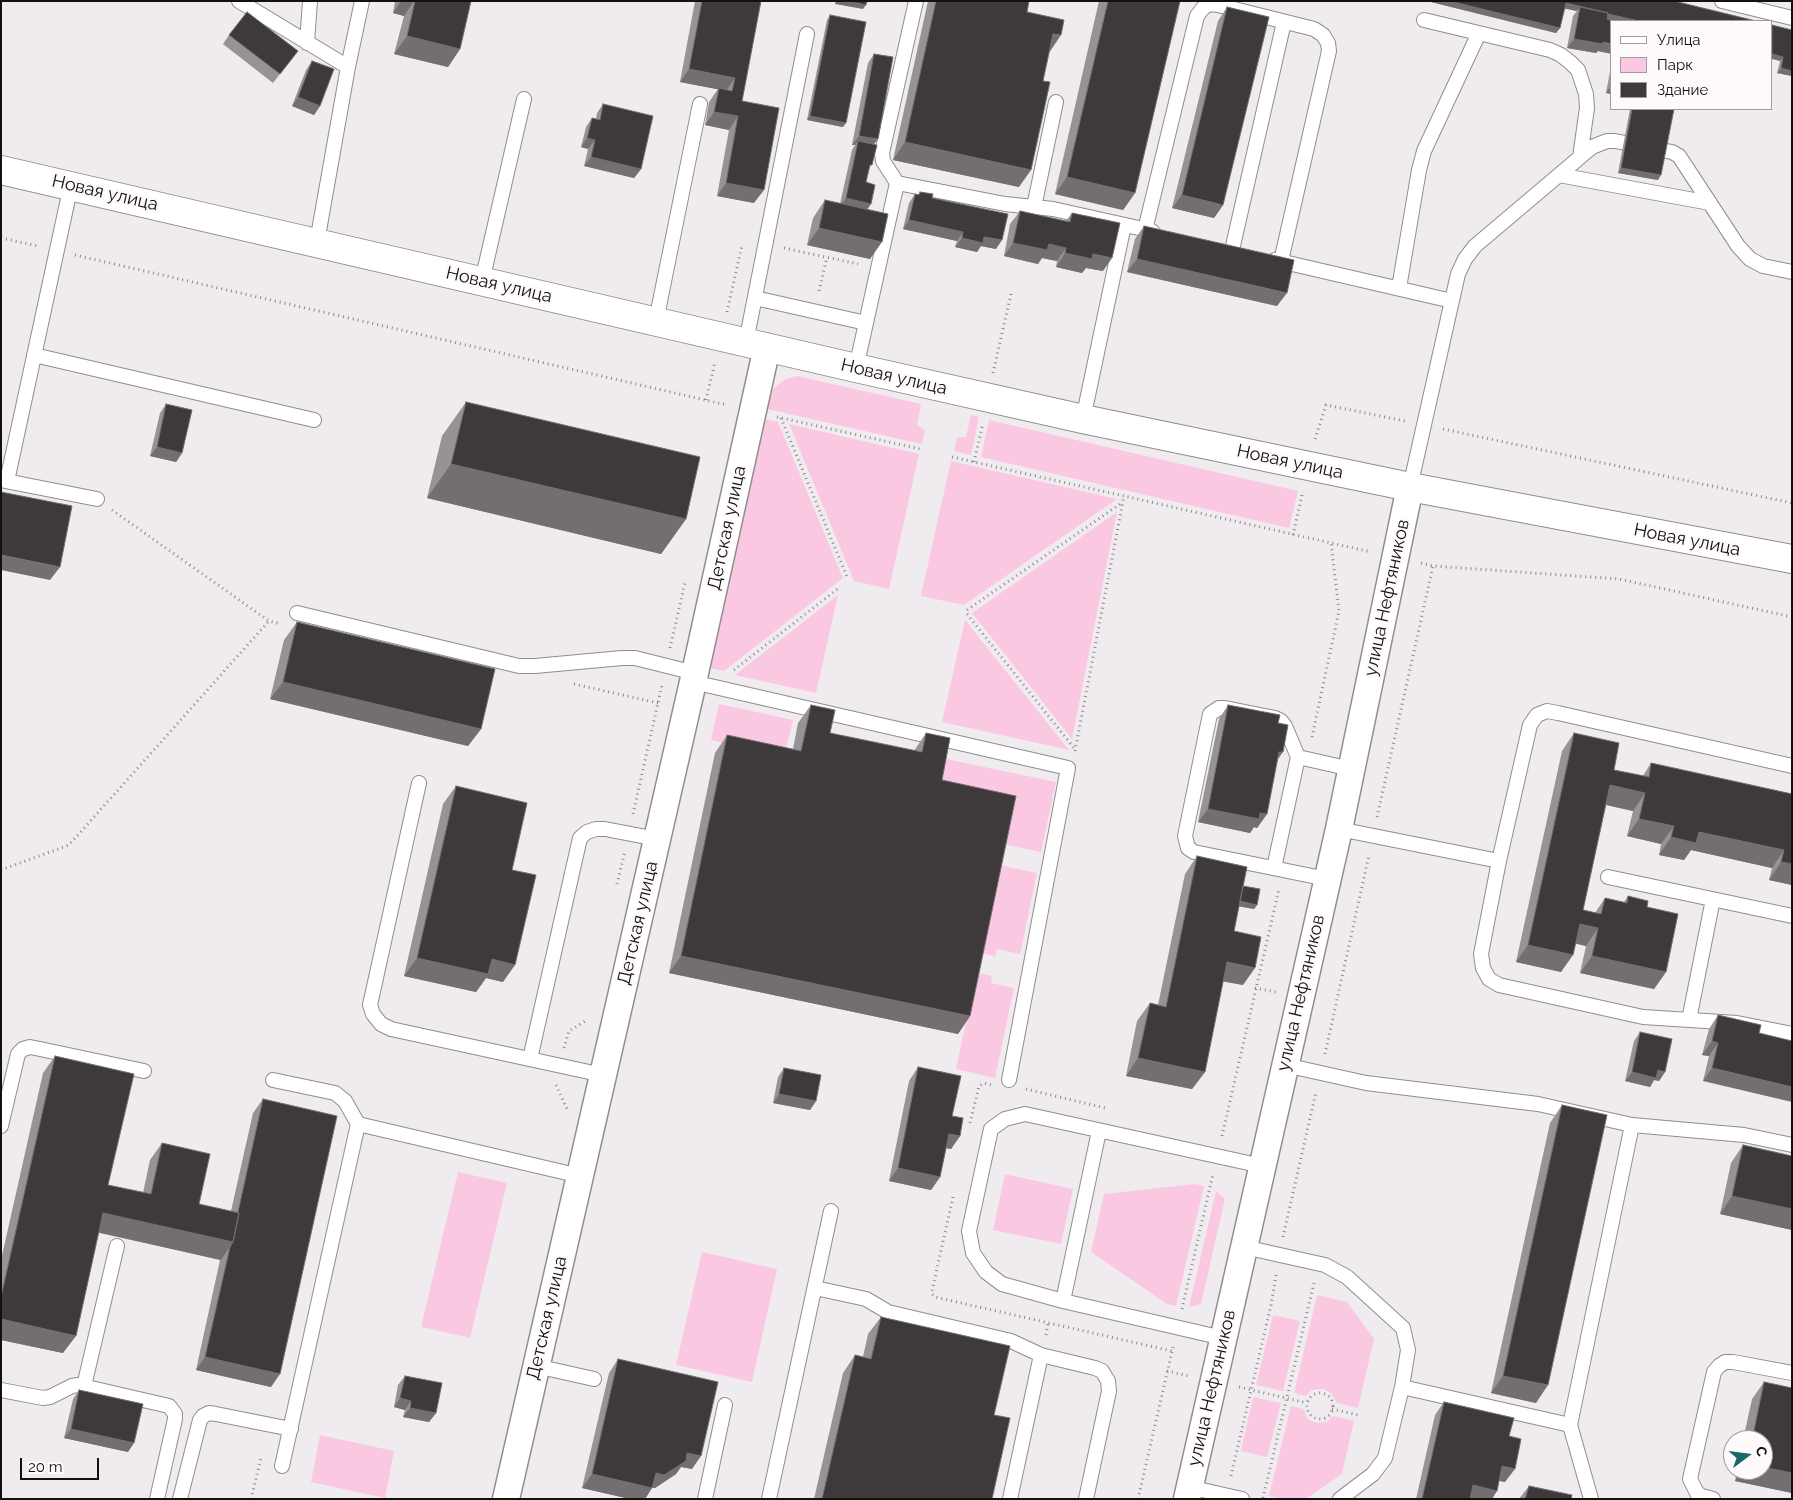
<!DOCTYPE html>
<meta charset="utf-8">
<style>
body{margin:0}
#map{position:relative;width:1793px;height:1500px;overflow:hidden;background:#f0ebee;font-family:Raleway,sans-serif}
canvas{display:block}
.frame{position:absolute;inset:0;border:2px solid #121011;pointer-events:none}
.legend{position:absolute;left:1610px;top:20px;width:162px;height:90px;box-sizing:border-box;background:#fef9fb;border:1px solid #a09c9d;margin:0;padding:6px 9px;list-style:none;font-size:15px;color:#121011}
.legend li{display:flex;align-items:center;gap:10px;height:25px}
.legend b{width:25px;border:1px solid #a09c9d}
.north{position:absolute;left:1723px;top:1430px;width:50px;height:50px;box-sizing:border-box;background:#fef9fb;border:1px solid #a09c9d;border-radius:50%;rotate:75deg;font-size:14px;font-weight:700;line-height:20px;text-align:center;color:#121011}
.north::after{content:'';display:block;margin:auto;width:18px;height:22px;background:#19676a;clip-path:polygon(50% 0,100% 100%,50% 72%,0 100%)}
.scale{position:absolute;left:20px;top:1458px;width:79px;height:22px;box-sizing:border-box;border:2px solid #121011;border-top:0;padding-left:6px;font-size:15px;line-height:18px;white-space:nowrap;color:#121011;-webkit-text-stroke:4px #fef9fb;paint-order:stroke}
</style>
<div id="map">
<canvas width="1793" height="1500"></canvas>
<div class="frame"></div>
<ul class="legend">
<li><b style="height:6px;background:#fff"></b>Улица</li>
<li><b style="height:14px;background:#fbc8e1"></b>Парк</li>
<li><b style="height:14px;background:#3e3a3c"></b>Здание</li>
</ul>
<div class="north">С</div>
<div class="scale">20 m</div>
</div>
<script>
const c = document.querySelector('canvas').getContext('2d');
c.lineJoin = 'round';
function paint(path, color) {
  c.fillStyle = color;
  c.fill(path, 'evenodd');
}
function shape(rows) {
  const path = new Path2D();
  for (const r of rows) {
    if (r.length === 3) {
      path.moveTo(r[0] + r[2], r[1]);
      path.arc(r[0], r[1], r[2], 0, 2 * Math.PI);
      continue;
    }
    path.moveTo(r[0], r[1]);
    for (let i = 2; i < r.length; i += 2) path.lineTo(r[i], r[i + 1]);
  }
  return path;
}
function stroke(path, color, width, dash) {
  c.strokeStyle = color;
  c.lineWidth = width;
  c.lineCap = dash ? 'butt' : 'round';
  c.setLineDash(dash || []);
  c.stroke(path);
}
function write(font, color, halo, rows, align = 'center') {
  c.font = font + ' Raleway,sans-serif';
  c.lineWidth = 5;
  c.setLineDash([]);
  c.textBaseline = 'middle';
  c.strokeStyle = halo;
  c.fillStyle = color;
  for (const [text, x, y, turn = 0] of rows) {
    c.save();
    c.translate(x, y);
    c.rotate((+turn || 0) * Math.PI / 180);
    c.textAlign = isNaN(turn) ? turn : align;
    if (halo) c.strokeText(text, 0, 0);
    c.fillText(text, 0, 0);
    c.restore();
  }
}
paint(shape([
 [797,376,921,404,917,425,925,430,922,444,767,409,772,391,775,387,784,380],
 [971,415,979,417,971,455,954,451,957,438,966,437],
 [765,419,778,422,843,578,724,671,710,668],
 [989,420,1298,491,1289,528,981,457],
 [789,424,919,454,889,589,854,581],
 [951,461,1117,499,964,605,921,596],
 [1117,512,1072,739,972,613],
 [838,595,816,693,735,675],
 [965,620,1069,750,942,722],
 [719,704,793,720,784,757,711,740],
 [941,758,1056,782,1041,852,1002,844,934,790],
 [999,865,1037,873,1020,954,997,949,995,956,981,953],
 [976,973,992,976,991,983,1014,988,995,1078,956,1069],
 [458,1172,507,1183,470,1338,421,1327],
 [1005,1174,1073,1189,1061,1244,993,1230],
 [1195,1184,1204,1186,1176,1306,1167,1304,1091,1252,1104,1194],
 [1216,1191,1225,1199,1201,1304,1189,1307],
 [702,1252,777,1269,752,1382,676,1365],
 [1317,1295,1347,1302,1374,1339,1358,1408,1337,1403,1331,1393,1323,1389,1312,1390,1305,1396,1294,1393],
 [1273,1315,1300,1321,1283,1391,1256,1385],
 [1253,1397,1281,1403,1267,1457,1241,1451],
 [1291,1406,1303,1409,1308,1419,1316,1423,1327,1422,1333,1416,1354,1421,1342,1474,1306,1499,1280,1499,1269,1496],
 [320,1435,394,1451,385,1498,311,1482]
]), '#fbc8e1');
const lane = shape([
 [239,1,348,67,317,242],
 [1722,1,1792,18],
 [1424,20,1550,50,1561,55,1571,63,1578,70,1586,94,1587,108,1580,157],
 [307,43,310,1],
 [348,67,362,1],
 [1559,175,1710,203],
 [897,183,1005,204,1053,209,1152,231],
 [1034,207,1056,102],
 [1145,230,1197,16,1203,8,1209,4,1218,5,1314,29,1323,35,1328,43,1329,51,1281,261],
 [1232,250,1284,22],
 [1275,260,1452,301],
 [482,281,524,99],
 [1399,288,1419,170,1424,151,1479,33],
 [755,298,866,323],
 [656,321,700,104],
 [746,342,807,34],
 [34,355,314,420],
 [856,368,897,183,883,161,882,153,916,1],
 [1083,419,1124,225],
 [1,480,97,499],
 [7,481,71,185],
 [1410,487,1458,274,1465,259,1475,246,1592,147,1607,141,1615,141,1672,152,1679,156,1738,246,1750,259,1763,266,1792,272],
 [297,613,519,666,535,666,622,658,635,658,695,673],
 [693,682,1068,768,1009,1080],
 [1792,766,1558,713,1547,711,1537,715,1530,725,1499,861,1481,954,1483,968,1489,979,1499,985,1643,1017,1737,1023,1792,1034],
 [419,783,370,1005,373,1014,381,1024,391,1029,603,1075],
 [1339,829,1499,861],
 [1274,868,1298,757],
 [1608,877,1792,916],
 [1327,879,1194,852,1188,848,1185,836,1210,714,1219,708,1225,708,1275,718,1281,721,1285,726,1298,757,1351,769],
 [1689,1020,1713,899],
 [530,1059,580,838,587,832,596,829,605,829,657,839],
 [1285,1065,1366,1083,1538,1104,1632,1125,1744,1135,1792,1145],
 [273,1080,335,1093,345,1101,358,1124,282,1466],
 [358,1124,580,1176],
 [1,1126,18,1054,23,1049,30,1047,40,1049,144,1071],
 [1244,1247,1325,1265,1347,1277,1403,1328,1408,1350,1402,1387,1385,1458,1373,1474,1340,1499],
 [815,1288,866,1299,888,1312,1011,1341,1041,1355,1095,1368,1102,1371,1108,1381,1109,1391,1086,1499],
 [1063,1301,1099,1131],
 [1223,1338,1063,1301,1002,1284,986,1272,973,1253,969,1231,991,1129,1005,1119,1025,1114,1262,1166],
 [536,1366,594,1379],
 [84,1386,117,1246],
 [1402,1387,1570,1425],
 [1,1390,43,1398,50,1397,72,1386,78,1385,169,1406,175,1414,175,1419,157,1499],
 [1189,1487,1242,1499],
 [180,1499,200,1420,203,1416,209,1413,216,1414,291,1429],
 [705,1499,725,1405],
 [769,1499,831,1211],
 [1010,1499,1041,1355],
 [1591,1499,1570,1425,1632,1125],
 [1713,1499,1702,1496,1697,1493,1690,1479,1714,1372,1719,1366,1725,1362,1733,1362,1792,1373]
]);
const street = shape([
 [506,1499,693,682,767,347],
 [1187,1499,1339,829,1410,487]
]);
const secondary = shape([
 [1,170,856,368,1083,419,1410,487,1792,559]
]);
stroke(lane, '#918d8f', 16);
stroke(street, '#918d8f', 29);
stroke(secondary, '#918d8f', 30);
stroke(shape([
 [1,238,38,246],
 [784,248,858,264],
 [75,255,727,405],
 [819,291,827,257],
 [727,312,742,245],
 [993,373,1011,294],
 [706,400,715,362],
 [777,417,920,449],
 [781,418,848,579],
 [1443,429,1792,503],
 [1315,439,1326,405,1405,421],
 [952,457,1371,552],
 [974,462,983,423],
 [112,510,269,621,280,624],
 [1293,535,1303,491],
 [1421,563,1433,566,1619,579,1792,617],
 [967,610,1123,502],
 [967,614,1074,748],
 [670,648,685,583],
 [734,670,840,587],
 [574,684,658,703],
 [1312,737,1339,611,1331,543],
 [1075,751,1124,496],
 [633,814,662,685],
 [1377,817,1433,566],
 [1,870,69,845,269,621],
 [617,884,625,851],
 [1255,988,1276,992],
 [564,1048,569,1031,587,1020],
 [1325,1054,1369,855],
 [556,1085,568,1111],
 [1026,1089,1105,1108],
 [970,1123,979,1086,984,1083,991,1085],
 [1222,1136,1279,889],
 [953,1197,932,1291,932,1294,935,1297,1172,1351],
 [1283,1237,1316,1092],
 [1182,1309,1213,1174],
 [1046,1335,1048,1323],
 [1167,1371,1189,1376],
 [1239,1387,1307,1403],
 [1320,1406,13],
 [1332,1409,1358,1415],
 [1231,1476,1271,1305,1276,1275],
 [1263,1498,1314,1283],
 [251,1499,261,1458],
 [1138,1499,1173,1347]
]), '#8c888a', 3, [1, 4]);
stroke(lane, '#fff', 14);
stroke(street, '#fff', 26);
stroke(secondary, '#fff', 28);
paint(shape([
 [395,1,471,1,460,49,448,67,394,54,404,16,393,13],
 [695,1,761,1,742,101,754,203,717,196,729,130,705,125,709,102,718,89,680,82],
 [928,1,1029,1,1027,12,1049,52,1019,187,893,160],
 [1099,1,1180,1,1135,193,1123,210,1055,194],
 [1427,1,1674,1,1756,21,1612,21,1612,54,1598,51,1596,53,1567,48,1573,16,1577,11,1564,8,1560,28,1556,33],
 [1227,7,1223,205,1214,218,1172,208,1218,21],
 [830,15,843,127,807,120,827,20],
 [1772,25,1792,76,1777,73,1780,61],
 [229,35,298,51,273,83,223,44],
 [874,54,874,145,866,182,871,204,867,210,870,259,807,245,813,218,825,200,840,204,852,150,855,145,852,145,868,63],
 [312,61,320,106,314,115,292,106,306,70],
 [1612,61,1612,94,1606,93],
 [603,104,641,169,634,178,584,166,588,149,581,147,586,127,592,118,596,119,597,113],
 [1630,109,1674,109,1658,180,1618,173],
 [920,192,932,198,996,249,981,246,977,252,955,247,957,241,903,229,909,203,915,194,918,195],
 [1020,211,1066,221,1072,213,1103,271,1086,268,1082,273,1056,267,1057,261,1042,258,1038,264,1004,256,1010,224],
 [1144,226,1277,306,1127,272,1135,239],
 [466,402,686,519,661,554,427,498,442,436],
 [166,404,182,453,176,462,150,456,160,413],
 [297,622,481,729,468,746,270,699,284,640],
 [811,705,830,733,914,751,926,733,942,780,970,1016,958,1034,669,973,715,753,727,735,793,749,798,723],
 [1228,705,1278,723,1277,760,1267,814,1257,828,1254,827,1250,833,1198,822,1219,719],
 [1574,733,1614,770,1643,776,1651,763,1792,794,1792,885,1769,880,1772,868,1691,850,1684,860,1659,855,1661,844,1627,836,1633,811,1606,805,1583,910,1595,913,1605,898,1624,902,1628,896,1647,907,1666,972,1654,989,1580,973,1586,946,1576,943,1561,972,1516,962,1562,751],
 [456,786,512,870,503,982,486,978,476,992,404,976,443,804],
 [1197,856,1243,886,1257,905,1254,909,1239,906,1234,931,1243,985,1223,981,1205,1072,1192,1089,1126,1076,1137,1021,1150,1003,1158,1005,1185,874],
 [1718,1015,1759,1033,1703,1081,1709,1056,1702,1055,1709,1029],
 [1640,1032,1665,1072,1659,1081,1654,1080,1650,1087,1625,1081,1634,1041],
 [55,1056,108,1185,143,1193,150,1160,162,1143,199,1204,231,1211,253,1113,263,1099,271,1387,196,1370,220,1260,99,1232,63,1353,1,1340,1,1260,43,1073],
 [918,1067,952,1116,960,1136,951,1149,946,1148,940,1177,931,1190,889,1181,909,1081],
 [784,1068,816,1101,810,1110,773,1103,778,1077],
 [1562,1105,1536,1403,1491,1393,1550,1123],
 [1743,1145,1792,1156,1792,1230,1720,1214,1731,1163],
 [881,1317,994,1415,992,1499,814,1499,843,1373,855,1355,863,1357,868,1334],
 [618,1359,692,1469,681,1467,676,1474,655,1488,652,1488,645,1499,630,1499,582,1488,609,1373],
 [405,1376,436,1413,429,1422,403,1417,405,1410,394,1407,398,1385],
 [1764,1382,1792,1388,1792,1493,1735,1481,1737,1470,1763,1470,1763,1440,1743,1440,1752,1399],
 [79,1390,128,1452,64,1438,73,1399],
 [1444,1402,1509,1436,1505,1482,1499,1481,1492,1499,1416,1499,1435,1415],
 [1529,1486,1571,1499,1519,1499]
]), '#979295');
paint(shape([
 [401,1,414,1,404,16,393,13],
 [836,1,847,1,866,5,863,9,835,4],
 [1427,1,1449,1,1560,28,1556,33],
 [1566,3,1639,21,1617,21,1579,12,1580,7,1577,11,1562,8],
 [1053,34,1061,35,1049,53],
 [407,36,460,49,448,67,394,54],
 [1574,39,1612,44,1612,54,1598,51,1596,53,1567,48],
 [1772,54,1783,57,1780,61,1772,59],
 [1781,68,1792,71,1792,76,1777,73],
 [689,69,735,78,726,91,680,82],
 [1612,85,1612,94,1606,93],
 [298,97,320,106,314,115,292,106],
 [714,112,738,116,729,130,705,125],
 [810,116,846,123,843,127,807,120],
 [859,136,878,139,871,148,858,141,855,145,852,145],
 [587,138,595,140,588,149,581,147],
 [905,142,1031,170,1019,187,893,160],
 [591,157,641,169,634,178,584,166],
 [1621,168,1661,175,1658,180,1618,173],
 [1067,177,1135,193,1123,210,1055,194],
 [726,183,764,190,754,203,717,196],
 [1182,195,1223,205,1214,218,1172,208],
 [846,198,871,204,864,213,839,207],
 [909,220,963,232,957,241,903,229],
 [819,228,882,242,870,259,807,245],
 [984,237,1002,240,996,249,981,246,977,252,955,247,962,238],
 [1013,243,1049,244,1066,248,1057,261,1042,258,1038,264,1004,256],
 [1065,253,1093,254,1112,258,1103,271,1086,268,1082,273,1056,267],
 [1137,259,1287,293,1277,306,1127,272],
 [157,447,182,453,176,462,150,456],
 [451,464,686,519,661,554,427,498],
 [1,555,60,567,50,580,1,570],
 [283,682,481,729,468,746,270,699],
 [1279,752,1283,752,1273,766],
 [1610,785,1645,793,1633,811,1598,803],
 [1208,809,1260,813,1267,814,1257,828,1254,827,1250,833,1198,822],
 [1639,819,1674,826,1661,844,1627,836],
 [1699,832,1784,850,1772,868,1691,850,1684,860,1659,855,1671,837],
 [1781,862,1792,864,1792,885,1769,880],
 [1234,900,1257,905,1254,909,1231,905],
 [1580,924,1598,928,1586,946,1568,942],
 [1528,945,1573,955,1561,972,1516,962],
 [681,956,970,1016,958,1034,669,973],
 [1592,956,1666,972,1654,989,1580,973],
 [417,958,492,959,515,965,503,982,486,978,476,992,404,976],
 [1227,962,1255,968,1243,985,1215,980],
 [1712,1041,1718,1043,1709,1056,1702,1055],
 [1138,1058,1205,1072,1192,1089,1126,1076],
 [1712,1068,1792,1087,1792,1102,1703,1081],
 [1658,1070,1665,1072,1659,1081,1654,1080,1650,1087,1625,1081,1632,1072],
 [779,1094,816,1101,810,1110,773,1103],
 [949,1134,960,1136,951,1149,940,1147],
 [898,1168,940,1177,931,1190,889,1181],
 [1732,1196,1792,1209,1792,1230,1720,1214],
 [103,1213,233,1242,221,1260,91,1231],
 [1,1319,76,1336,63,1353,1,1340],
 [205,1357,280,1374,271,1387,196,1370],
 [1503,1376,1548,1385,1536,1403,1491,1393],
 [400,1398,411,1401,405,1410,394,1407],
 [410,1408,436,1413,429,1422,403,1417],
 [71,1429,134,1443,128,1452,64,1438],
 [687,1453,701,1456,692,1469,681,1467,676,1474,655,1488,646,1486,656,1473],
 [1502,1466,1515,1469,1505,1482,1493,1479],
 [1763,1467,1792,1473,1792,1493,1735,1481,1742,1470,1763,1470],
 [592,1474,652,1488,645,1499,630,1499,582,1488],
 [1473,1485,1497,1491,1492,1499,1463,1499]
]), '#736f71');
const building = shape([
 [415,1,471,1,460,49,407,36,415,1],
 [702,1,761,1,742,101,779,108,764,190,726,183,738,116,714,112,719,88,732,91,735,78,689,69,702,1],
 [847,1,867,1,866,5,847,1],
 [936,1,1029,1,1027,12,1064,20,1061,35,1053,34,1043,81,1050,82,1031,170,905,142,936,1],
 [1108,1,1180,1,1135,193,1067,177,1108,1],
 [1449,1,1674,1,1756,21,1639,21,1608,14,1608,13,1566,3,1560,28,1449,1],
 [1227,7,1269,17,1223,205,1182,195,1227,7],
 [1580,7,1608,13,1607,19,1617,21,1612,21,1612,44,1603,42,1603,44,1574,39,1580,7],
 [247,12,298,51,280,74,229,35,247,12],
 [830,15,866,22,846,123,810,116,830,15],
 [1772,25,1792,30,1792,71,1781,68,1783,57,1772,54,1772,25],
 [874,54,893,57,878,139,859,136,874,54],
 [312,61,334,69,320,106,298,97,312,61],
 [603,104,653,116,641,169,591,157,595,140,587,138,592,118,600,120,603,104],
 [1632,109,1674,109,1661,175,1621,168,1632,109],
 [858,141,877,145,872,165,870,165,866,182,875,185,871,204,846,198,858,141],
 [920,192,933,194,932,198,1008,214,1002,240,984,237,983,243,962,238,963,232,909,220,915,194,919,195,920,192],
 [825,200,888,214,882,242,819,228,825,200],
 [1020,211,1070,222,1072,213,1120,223,1112,258,1093,254,1092,259,1065,253,1066,248,1049,244,1047,250,1013,243,1020,211],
 [1144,226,1294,260,1287,293,1137,259,1144,226],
 [466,402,700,457,686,519,451,464,466,402],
 [166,404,192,410,182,453,157,447,166,404],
 [1,492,72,506,60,567,1,555,1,492],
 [297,622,495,669,481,729,283,682,297,622],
 [811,705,835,710,830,733,922,752,926,733,950,738,942,780,1016,796,970,1016,681,956,727,735,801,751,811,705],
 [1228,705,1280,715,1278,723,1288,725,1283,752,1279,752,1267,814,1260,813,1259,819,1208,809,1228,705],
 [1574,733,1619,743,1614,770,1649,777,1651,763,1792,794,1792,864,1781,862,1784,850,1699,832,1696,843,1671,837,1674,826,1639,819,1645,793,1610,785,1583,910,1601,914,1605,898,1627,903,1628,896,1648,901,1647,907,1678,914,1666,972,1592,956,1598,928,1580,924,1573,955,1528,945,1574,733],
 [456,786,527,803,512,870,536,875,515,965,492,959,488,974,417,958,456,786],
 [1197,856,1247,867,1234,931,1261,937,1255,968,1227,962,1205,1072,1138,1058,1150,1003,1166,1007,1197,856],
 [1243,886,1260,889,1257,905,1240,901,1243,886],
 [1718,1015,1761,1025,1759,1033,1792,1041,1792,1087,1712,1068,1718,1043,1712,1041,1718,1015],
 [1640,1032,1672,1039,1665,1072,1658,1070,1656,1078,1632,1072,1640,1032],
 [55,1056,134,1074,108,1185,151,1194,162,1143,210,1154,199,1204,239,1213,233,1242,103,1213,76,1336,1,1319,1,1297,55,1056],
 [918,1067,961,1076,952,1116,963,1118,960,1136,949,1134,940,1177,898,1168,918,1067],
 [784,1068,821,1075,816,1101,779,1094,784,1068],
 [263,1099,337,1116,280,1374,205,1357,230,1247,233,1242,239,1213,238,1212,263,1099],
 [1562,1105,1607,1115,1548,1385,1503,1376,1562,1105],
 [1743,1145,1792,1156,1792,1209,1732,1196,1743,1145],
 [881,1317,1010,1346,994,1415,1010,1418,992,1499,822,1499,855,1355,871,1359,881,1317],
 [618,1359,718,1382,701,1456,687,1453,686,1461,664,1475,656,1473,652,1488,592,1474,618,1359],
 [405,1376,442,1383,436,1413,410,1408,411,1401,400,1398,405,1376],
 [1764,1382,1792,1388,1792,1473,1763,1467,1763,1440,1752,1440,1764,1382],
 [79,1390,143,1404,134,1443,71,1429,79,1390],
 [1444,1402,1514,1418,1509,1436,1521,1439,1515,1469,1502,1466,1497,1491,1473,1485,1470,1499,1422,1499,1444,1402],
 [1529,1486,1572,1495,1571,1499,1525,1499,1529,1486]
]);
paint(building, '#3e3a3c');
stroke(building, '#736f71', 1);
write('18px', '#121011', '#fef9fb', [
 ["Новая улица",105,193,13],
 ["Новая улица",499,285,13],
 ["Новая улица",894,377,13],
 ["Новая улица",1290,462,12],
 ["Детская улица",727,528,-78],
 ["Новая улица",1687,540,11],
 ["улица Нефтяников",1387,598,-78],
 ["Детская улица",638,923,-77],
 ["улица Нефтяников",1301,993,-77],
 ["Детская улица",547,1318,-77],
 ["улица Нефтяников",1212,1388,-77]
]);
</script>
